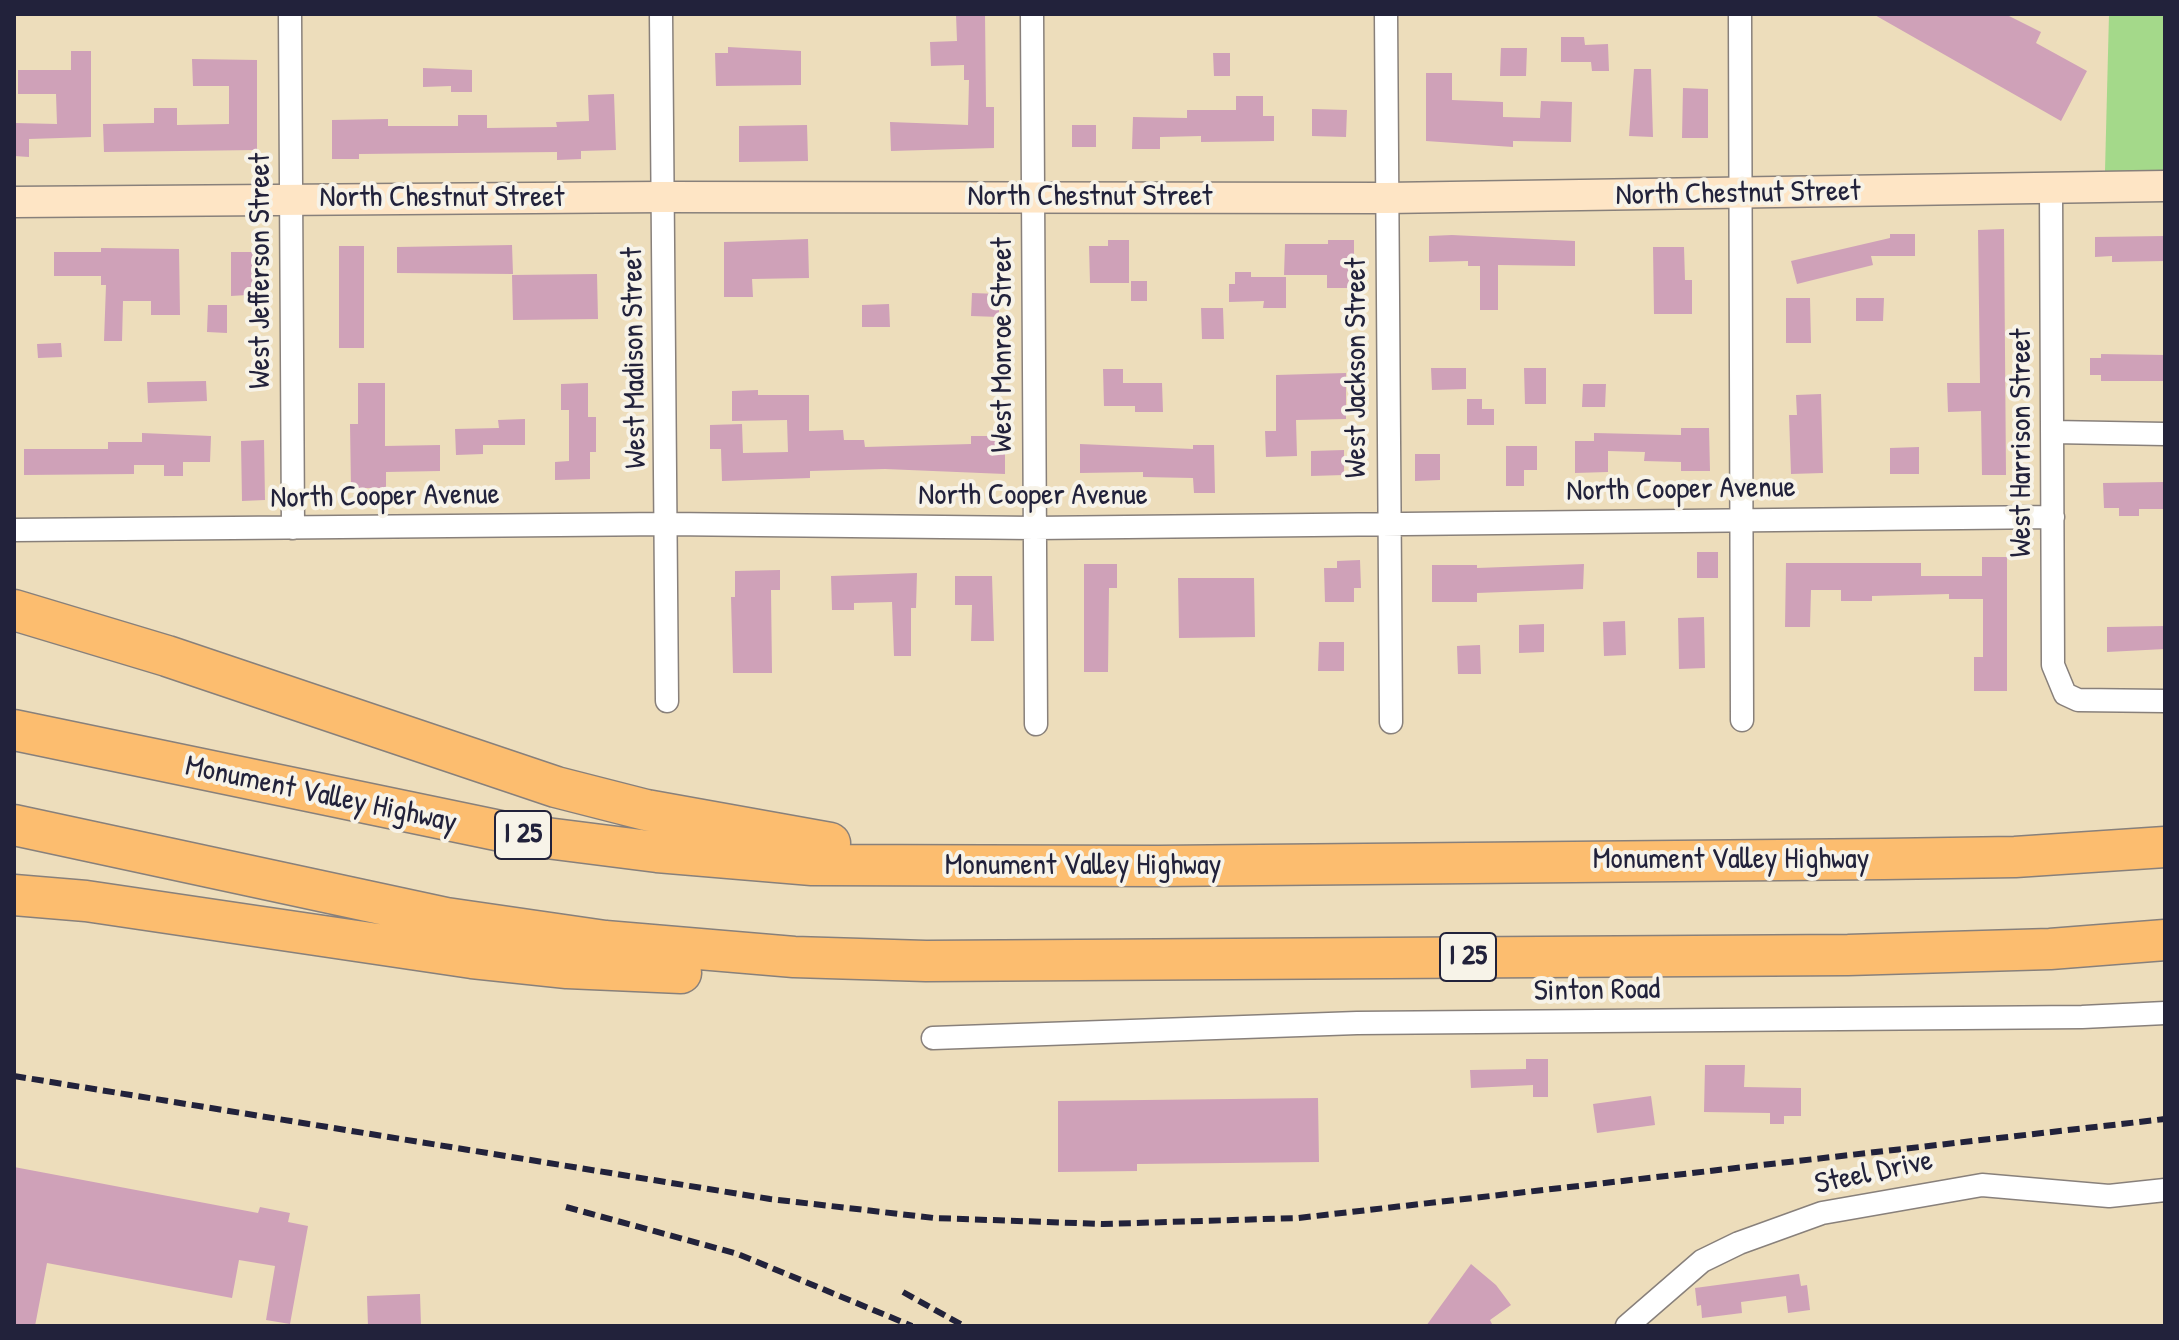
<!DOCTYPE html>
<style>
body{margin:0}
#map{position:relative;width:2179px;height:1340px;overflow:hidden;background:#edddbb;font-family:"Patrick Hand",sans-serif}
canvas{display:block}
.frame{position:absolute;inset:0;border:16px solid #22223b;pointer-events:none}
</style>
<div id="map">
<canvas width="2179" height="1340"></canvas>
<div class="frame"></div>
</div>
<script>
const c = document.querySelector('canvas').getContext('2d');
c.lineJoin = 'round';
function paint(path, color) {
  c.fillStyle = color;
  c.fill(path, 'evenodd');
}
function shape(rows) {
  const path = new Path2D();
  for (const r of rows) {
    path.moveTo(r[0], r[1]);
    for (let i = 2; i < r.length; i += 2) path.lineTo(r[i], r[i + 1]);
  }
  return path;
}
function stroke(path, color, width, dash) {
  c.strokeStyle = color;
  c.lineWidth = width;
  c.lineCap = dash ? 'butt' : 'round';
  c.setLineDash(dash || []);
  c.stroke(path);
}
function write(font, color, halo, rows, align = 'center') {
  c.font = font + ' "Patrick Hand",sans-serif';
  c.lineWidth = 8;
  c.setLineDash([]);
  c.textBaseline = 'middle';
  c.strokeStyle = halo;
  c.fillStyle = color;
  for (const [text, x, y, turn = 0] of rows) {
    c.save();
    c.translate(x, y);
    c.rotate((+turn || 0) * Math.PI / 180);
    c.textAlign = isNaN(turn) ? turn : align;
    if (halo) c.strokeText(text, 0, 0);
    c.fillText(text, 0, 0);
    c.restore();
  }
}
paint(shape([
 [2109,14,2165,14,2165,171,2105,171]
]), '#a4d98a');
paint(shape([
 [956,14,985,14,986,107,994,107,994,148,891,151,890,122,968,125,969,80,964,80,964,65,931,66,930,42,957,41],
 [1873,14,2005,14,2041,32,2036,43,2087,71,2061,121],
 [1561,37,1584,37,1585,45,1608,44,1609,71,1592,71,1591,62,1561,62],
 [728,47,801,51,801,85,716,86,715,53,728,53],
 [1501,48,1527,48,1526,76,1500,76],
 [71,51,91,51,91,137,29,139,29,157,14,156,14,123,57,124,56,94,18,94,18,70,71,70],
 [1213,53,1230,53,1230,76,1214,76],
 [192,59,257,60,257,150,104,152,103,124,154,123,154,108,177,108,177,125,229,124,229,86,193,86],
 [423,68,472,70,472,92,451,92,451,86,423,87],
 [1634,69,1651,69,1653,137,1629,136],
 [1426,73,1452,73,1452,100,1503,102,1503,117,1540,118,1541,101,1572,102,1571,142,1513,141,1513,147,1426,141],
 [1683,88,1708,89,1708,138,1682,138],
 [614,94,616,150,581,151,581,159,557,160,557,152,359,154,359,159,332,159,332,120,388,119,388,126,458,126,458,115,487,115,487,128,557,127,556,122,589,121,588,95],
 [1236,96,1263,96,1263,116,1274,116,1274,141,1201,142,1201,136,1160,137,1160,149,1132,149,1133,117,1187,118,1187,110,1236,110],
 [1312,109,1347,110,1346,137,1312,136],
 [807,125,808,161,739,162,739,126],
 [1072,125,1096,125,1096,147,1072,147],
 [2004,229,2006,475,1982,475,1981,411,1948,412,1947,383,1980,383,1978,230],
 [1890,234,1915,234,1915,256,1871,256,1873,265,1797,284,1791,261,1890,238],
 [1452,235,1575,241,1575,266,1498,265,1498,310,1480,310,1480,266,1468,266,1468,261,1429,262,1429,236],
 [2165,236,2165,261,2112,262,2112,256,2095,257,2095,237],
 [808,239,809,278,752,279,753,297,724,297,724,242],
 [1108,240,1129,240,1129,283,1090,283,1089,246,1108,246],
 [1328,240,1354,240,1354,288,1327,288,1327,275,1284,275,1285,244,1328,244],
 [512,245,513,274,397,273,397,247],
 [339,246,364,246,364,348,339,348],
 [1653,247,1684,247,1685,280,1692,280,1692,314,1654,314],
 [101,248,179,249,180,315,151,315,151,301,123,301,122,341,104,341,106,285,101,285,101,276,54,276,54,252,101,252],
 [231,252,257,252,257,287,247,287,247,295,231,296],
 [1235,272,1251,272,1251,277,1286,277,1286,308,1263,308,1264,301,1229,302,1229,284,1235,284],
 [597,274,598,319,513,320,512,275],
 [1131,281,1147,281,1147,301,1131,301],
 [972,293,999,294,999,317,971,316],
 [1786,298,1810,298,1811,343,1786,343],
 [1856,298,1884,298,1883,321,1856,321],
 [889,304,890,327,862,327,862,305],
 [208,305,227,305,227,333,207,332],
 [1201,308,1223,308,1224,339,1202,339],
 [61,343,62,357,38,358,37,344],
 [2101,354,2165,355,2165,381,2101,381,2101,375,2090,375,2090,358,2101,358],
 [1431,368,1466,368,1466,389,1432,390],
 [1524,368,1546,368,1546,404,1525,404],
 [1103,369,1123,369,1123,383,1162,383,1163,412,1135,412,1135,406,1104,406],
 [1346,373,1346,419,1296,420,1297,456,1266,457,1265,431,1276,431,1276,375],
 [206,381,207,401,148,403,147,382],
 [358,383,385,383,385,446,440,445,440,471,386,472,386,488,351,488,350,424,358,424],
 [588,383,588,417,596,417,596,452,590,452,590,479,555,480,555,462,569,461,569,410,561,410,561,384],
 [1583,384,1606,384,1605,407,1582,407],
 [758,390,758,395,809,395,809,431,843,430,844,440,864,440,865,447,971,444,971,436,1005,436,1005,474,885,469,810,471,810,478,722,481,721,449,710,449,710,425,742,424,743,453,788,452,787,420,732,421,732,391],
 [1821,394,1823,473,1791,474,1789,415,1797,415,1796,395],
 [1467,399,1482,399,1482,409,1494,409,1494,425,1467,425],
 [525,419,525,445,483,445,483,454,456,455,455,429,499,428,498,420],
 [1681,428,1709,428,1710,471,1681,471,1681,462,1644,461,1645,452,1608,451,1608,472,1575,473,1575,441,1594,441,1594,433,1681,435],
 [142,433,211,436,210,462,183,462,183,476,164,476,164,465,134,465,134,474,24,475,24,449,108,449,108,442,142,442],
 [264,440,265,500,242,501,241,441],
 [1080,444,1193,449,1193,445,1214,445,1215,493,1194,493,1193,478,1143,477,1143,472,1080,473],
 [1506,446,1537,446,1537,470,1524,470,1524,486,1506,486],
 [1919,447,1919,474,1890,474,1890,448],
 [1344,450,1344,475,1311,476,1311,451],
 [1415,454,1440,454,1440,480,1415,481],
 [2165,482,2165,509,2139,509,2139,516,2119,516,2119,508,2104,508,2103,483],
 [1697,552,1718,552,1718,578,1697,578],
 [1982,557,2007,557,2007,691,1974,691,1974,657,1983,657,1983,599,1949,599,1949,594,1872,596,1872,601,1841,601,1841,590,1811,590,1810,627,1785,627,1786,563,1921,563,1921,576,1982,576],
 [1360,560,1361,588,1354,588,1354,602,1325,602,1324,568,1337,568,1337,561],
 [1084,564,1117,564,1117,588,1109,588,1108,672,1084,672],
 [1584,564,1583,589,1477,593,1477,602,1432,602,1432,565,1477,565,1477,568],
 [780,570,780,590,771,590,772,673,733,673,731,597,735,597,735,571],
 [917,573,916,608,911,608,911,656,894,656,892,602,854,603,854,610,832,610,831,576],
 [955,576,992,576,994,641,971,641,972,605,955,605],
 [1178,578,1254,578,1255,637,1179,638],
 [1704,617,1705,668,1679,669,1678,618],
 [1625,621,1626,655,1604,656,1603,622],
 [1544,624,1544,652,1519,653,1519,625],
 [2165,626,2165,649,2107,652,2107,627],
 [1319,642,1344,642,1344,671,1318,671],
 [1480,645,1481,674,1458,674,1457,646],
 [1526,1059,1548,1059,1548,1097,1533,1097,1533,1085,1471,1088,1470,1070,1526,1069],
 [1705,1065,1745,1065,1744,1087,1801,1088,1801,1116,1784,1116,1784,1124,1770,1124,1770,1113,1704,1112],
 [1651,1096,1655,1125,1597,1133,1593,1104],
 [1318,1098,1319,1162,1137,1164,1137,1171,1058,1172,1058,1101],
 [14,1167,258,1213,260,1207,290,1213,288,1222,308,1226,290,1324,266,1320,275,1266,239,1260,232,1298,47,1263,35,1326,14,1326],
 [1471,1264,1496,1285,1511,1305,1490,1320,1493,1326,1426,1326],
 [1799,1274,1801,1286,1807,1285,1810,1310,1788,1313,1786,1296,1741,1302,1742,1313,1702,1318,1701,1305,1697,1306,1695,1288],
 [420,1294,421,1326,368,1326,367,1296]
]), '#cfa1b8');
const street = shape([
 [290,14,293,528],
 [661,14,667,701],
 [1032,14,1036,724],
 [1386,14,1391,722],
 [1740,14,1742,720],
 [2051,188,2053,665,2065,694,2078,700,2165,701],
 [2053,432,2165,434],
 [14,530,667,524,1034,528,2053,517],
 [933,1038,1357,1023,2082,1017,2165,1013],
 [1627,1326,1702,1261,1739,1243,1822,1213,1982,1185,2109,1196,2165,1190]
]);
const secondary = shape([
 [14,202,662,197,1386,198,2165,186]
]);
const highway = shape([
 [14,610,167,656,556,787,646,810,830,843],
 [14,730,515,834,657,852,812,865,1158,866,1884,859,2015,857,2165,847],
 [14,825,446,918,605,941,794,957,926,961,1848,955,2050,949,2165,940],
 [14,895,86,901,472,958,567,968,681,973]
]);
stroke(street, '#88807b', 25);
stroke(secondary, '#88807b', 33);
stroke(highway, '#88807b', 43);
stroke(street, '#fff', 22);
stroke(secondary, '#fee5c5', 30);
stroke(highway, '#fcbd6f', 40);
stroke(shape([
 [14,1076,770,1199,934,1218,1103,1224,1298,1218,2165,1119],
 [566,1207,738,1254,912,1326],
 [903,1292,964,1326]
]), '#22223b', 6, [12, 6]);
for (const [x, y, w] of [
 [523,835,56],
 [1468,957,56]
]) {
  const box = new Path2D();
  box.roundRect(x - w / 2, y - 24, w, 48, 6);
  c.fillStyle = '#f7f3e8';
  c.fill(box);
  stroke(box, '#22223b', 2);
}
write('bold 28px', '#22223b', null, [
 ["I 25",523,835],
 ["I 25",1468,957]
]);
write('30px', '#22223b', '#f7f3e8', [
 ["North Chestnut Street",1738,194,-1],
 ["North Chestnut Street",1090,197],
 ["North Chestnut Street",442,198],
 ["West Jefferson Street",261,271,-90],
 ["West Monroe Street",1003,345,-90],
 ["West Madison Street",635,358,-91],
 ["West Jackson Street",1357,368,-90],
 ["West Harrison Street",2022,443,-90],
 ["North Cooper Avenue",1681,490,-1],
 ["North Cooper Avenue",1033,496],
 ["North Cooper Avenue",385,497,-1],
 ["Monument Valley Highway",321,795,12],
 ["Monument Valley Highway",1731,860],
 ["Monument Valley Highway",1083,866],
 ["Sinton Road",1597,991,-1],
 ["Steel Drive",1874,1173,-12]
]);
</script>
